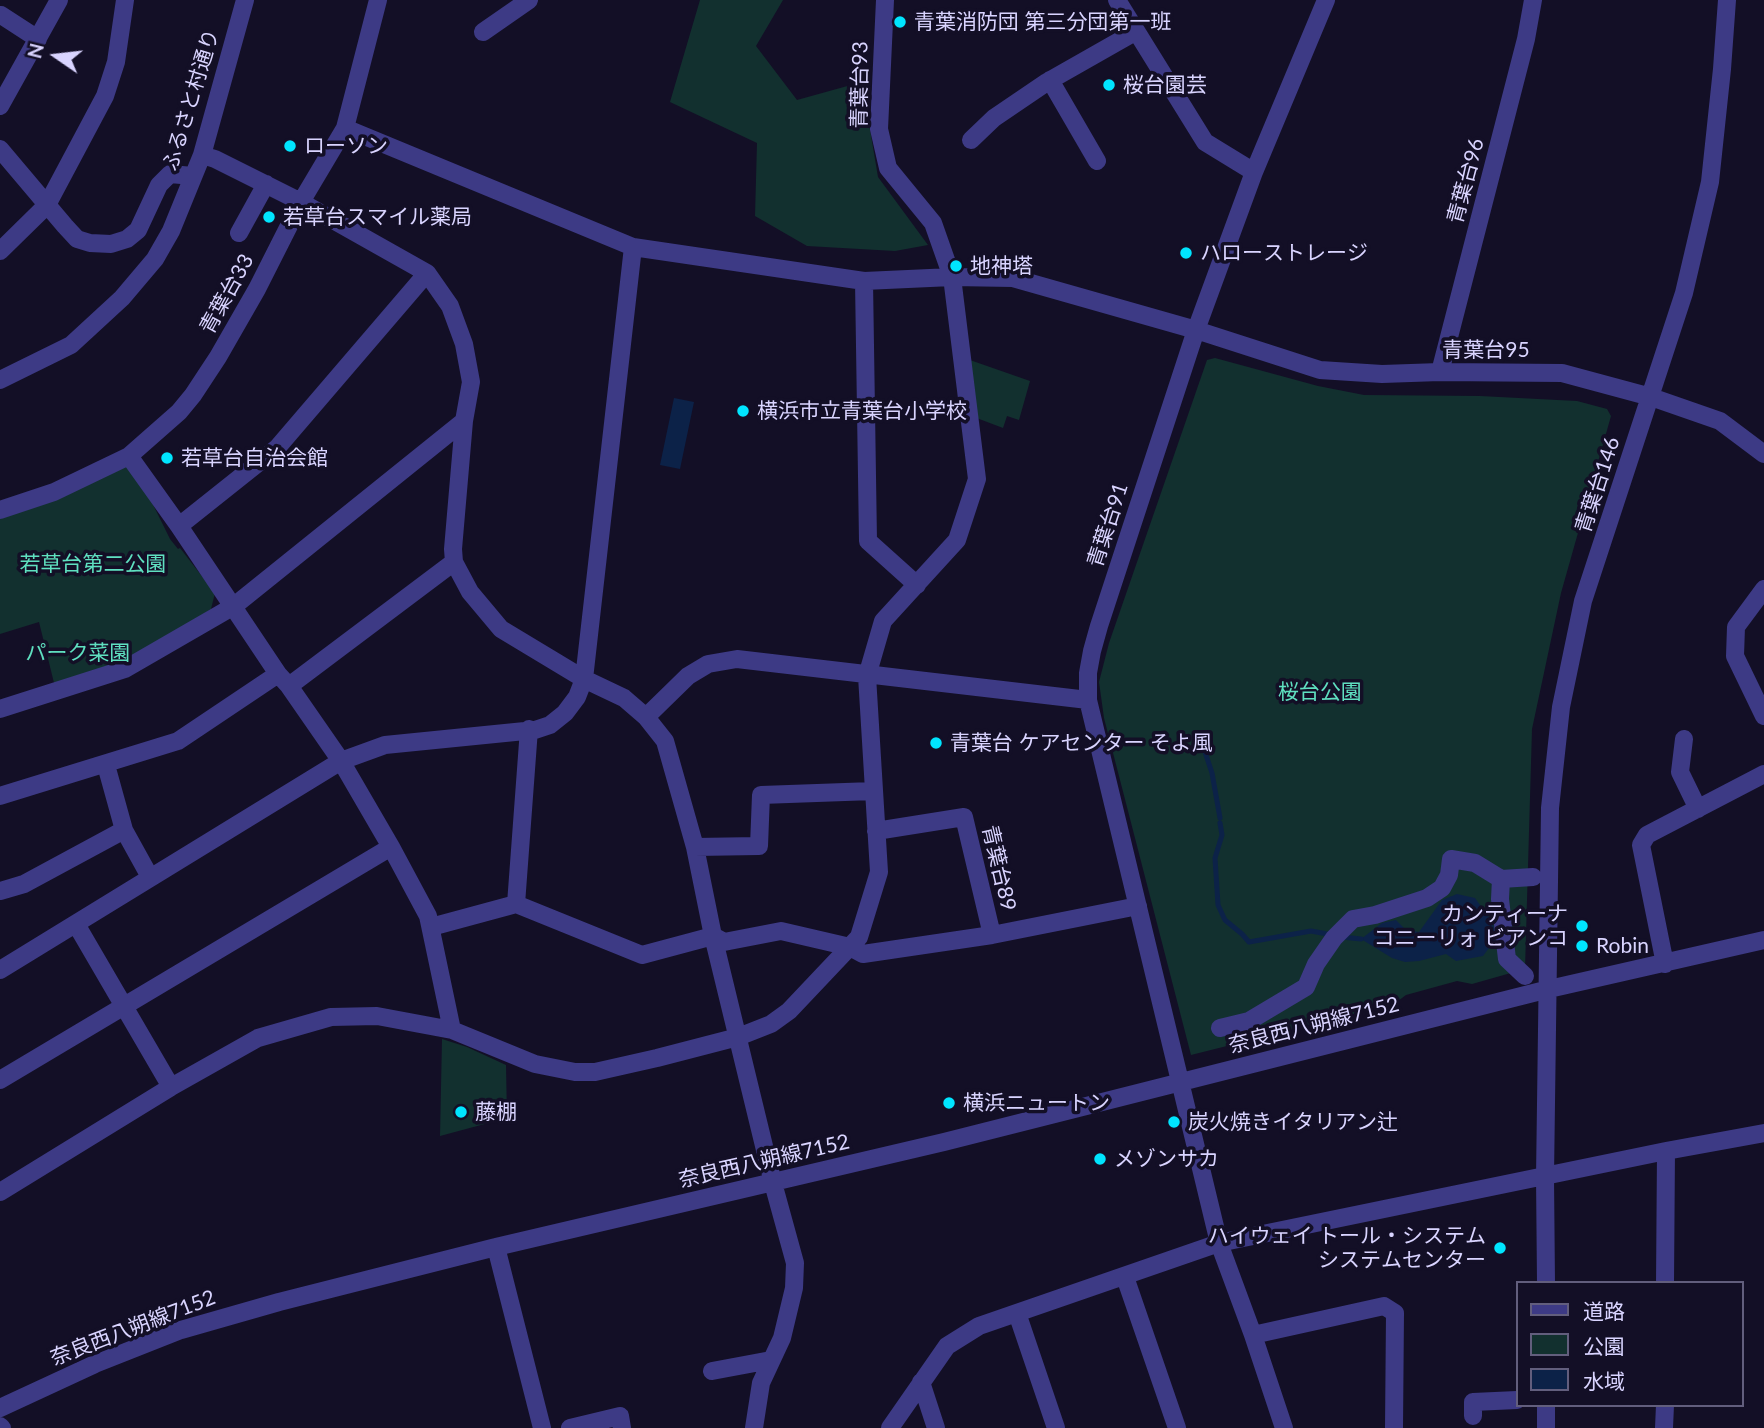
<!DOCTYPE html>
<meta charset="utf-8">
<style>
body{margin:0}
#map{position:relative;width:1764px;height:1428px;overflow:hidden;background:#130f26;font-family:Lato,"Noto Sans JP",sans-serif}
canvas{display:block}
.legend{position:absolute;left:1516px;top:1281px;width:228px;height:126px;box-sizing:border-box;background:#130f26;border:2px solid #625e7d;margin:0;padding:9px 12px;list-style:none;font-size:21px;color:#d9d4ff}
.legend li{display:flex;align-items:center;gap:14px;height:35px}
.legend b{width:35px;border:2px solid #625e7d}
.north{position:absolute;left:21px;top:21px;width:70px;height:70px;-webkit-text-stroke:5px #130f26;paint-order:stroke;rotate:284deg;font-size:19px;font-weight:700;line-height:28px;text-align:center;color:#d9d4ff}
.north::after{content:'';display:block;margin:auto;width:24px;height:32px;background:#d9d4ff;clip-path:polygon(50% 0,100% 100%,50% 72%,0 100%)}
</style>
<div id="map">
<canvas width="1764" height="1428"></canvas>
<ul class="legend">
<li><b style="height:9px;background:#3d3a85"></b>道路</li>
<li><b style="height:19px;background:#12302f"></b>公園</li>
<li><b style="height:19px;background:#0c2248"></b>水域</li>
</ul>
<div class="north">N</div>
</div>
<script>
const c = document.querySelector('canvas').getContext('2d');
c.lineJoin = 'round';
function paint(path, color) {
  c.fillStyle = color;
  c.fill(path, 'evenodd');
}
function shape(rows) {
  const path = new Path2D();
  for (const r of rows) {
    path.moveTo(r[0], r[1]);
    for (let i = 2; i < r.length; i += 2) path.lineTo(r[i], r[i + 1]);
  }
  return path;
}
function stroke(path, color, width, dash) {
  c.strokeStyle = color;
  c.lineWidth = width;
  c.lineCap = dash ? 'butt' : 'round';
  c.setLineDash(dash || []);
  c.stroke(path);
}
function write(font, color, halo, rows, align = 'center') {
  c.font = font + ' Lato,"Noto Sans JP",sans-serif';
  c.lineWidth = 7;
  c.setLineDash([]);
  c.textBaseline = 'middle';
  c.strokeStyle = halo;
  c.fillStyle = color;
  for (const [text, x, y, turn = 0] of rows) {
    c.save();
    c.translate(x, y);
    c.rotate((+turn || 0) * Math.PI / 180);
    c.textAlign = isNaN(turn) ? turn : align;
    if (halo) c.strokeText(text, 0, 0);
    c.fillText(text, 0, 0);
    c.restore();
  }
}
paint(shape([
 [700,0,783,0,756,46,797,100,851,85,863,88,878,177,928,245,895,251,807,246,755,216,757,143,670,102],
 [1215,358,1318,386,1364,395,1480,396,1577,401,1607,409,1611,416,1561,593,1532,729,1525,969,1472,984,1457,981,1406,995,1394,1004,1191,1055,1104,718,1099,682,1109,643,1207,360],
 [967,359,1030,381,1019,420,1007,416,1003,428,974,417],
 [129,456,170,539,178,549,180,548,215,593,211,609,167,640,56,691,39,622,0,634,0,510],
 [442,1039,467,1047,506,1065,507,1118,440,1136]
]), '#12302f');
paint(shape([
 [674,398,694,402,680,469,660,465],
 [1457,894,1475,898,1490,919,1498,936,1483,956,1456,961,1446,954,1419,961,1405,962,1392,958,1361,939,1382,923,1396,920,1406,930,1419,932,1442,900]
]), '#0c2248');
stroke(shape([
 [1205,752,1212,773,1220,818],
 [1220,823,1222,835,1215,858,1218,905,1225,920,1242,934,1249,942,1311,931,1333,935],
 [1342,937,1361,939]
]), '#0c2248', 5);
stroke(shape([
 [1117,0,1205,142,1254,172],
 [1,15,38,39],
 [483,32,529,0],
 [1050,80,1097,161],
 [0,106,59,0],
 [345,128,633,247,864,281,952,277,1013,278,1196,330,1320,370,1382,374,1440,372,1562,373,1651,397,1720,421,1764,454],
 [971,140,994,118,1047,82,1135,32],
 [0,149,65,226,77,239,90,243,111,244,127,239,138,230,159,185,170,174,193,176],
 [202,155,215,159,301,202,427,273,450,306,464,344,471,382,464,421,453,549,454,562,470,592,501,629,584,679,624,698,646,717,665,741,695,847,713,936,773,1183,795,1263,794,1288,782,1338,761,1383,754,1428],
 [239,233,266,184],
 [0,251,47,205,105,96,116,62,125,0],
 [864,281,868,541,917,585],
 [1440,372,1526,39,1533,0],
 [0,380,71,345,122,298,155,259,171,231,202,155,245,0],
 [129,456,179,526,278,674,289,686,341,761,391,847,428,916,452,1030],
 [0,510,54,492,129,456,179,412,193,395,218,357,257,289,301,202,345,128,378,0],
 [179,526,277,448,427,273],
 [1764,589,1736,627,1735,656,1764,716],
 [289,686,454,562],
 [0,709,125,669,234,606,464,421],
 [646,717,688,676,708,664,737,659,1088,700],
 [1684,739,1680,772,1698,809],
 [106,765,124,830,150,877],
 [0,796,178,741,278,674],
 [876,831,964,817,992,935],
 [695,847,759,846,761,795,873,791],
 [1501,879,1533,877],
 [0,891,24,884,124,830],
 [516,904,529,729],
 [76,924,171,1087],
 [431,927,516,904,642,955,713,936,724,942,781,931,850,947,863,954,992,935,1138,906],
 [1665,964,1641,845,1647,835,1764,774],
 [0,970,341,761,385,745,535,730,550,725,565,713,577,697,584,679,633,247],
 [1220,1028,1249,1021,1306,987,1316,964,1334,938,1353,919,1375,915,1427,898,1442,888,1449,875,1451,859,1475,863,1501,879,1500,899,1507,959,1525,976],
 [0,1080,391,847],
 [0,1192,171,1087,258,1038,331,1017,377,1016,452,1030,535,1064,575,1072,595,1072,657,1058,738,1037,771,1024,789,1011,859,937,879,872,867,676,883,621,957,540,977,479,952,277,933,223,888,168,879,129,885,0],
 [496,1247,542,1428],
 [1125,1277,1177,1428],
 [1546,1283,1545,1177,1550,808,1561,707,1583,601,1684,293,1710,182,1722,69,1727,0],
 [1665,1283,1666,1151],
 [1017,1313,1056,1428],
 [1253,1335,1384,1306,1395,1313,1394,1428],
 [712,1371,771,1360],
 [921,1382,936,1428],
 [1546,1405,1546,1428],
 [0,1408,95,1364,181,1330,279,1302,496,1247,944,1142,1549,989,1764,940],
 [1473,1416,1473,1402,1517,1400],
 [0,1426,2,1428],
 [570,1428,620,1416,622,1428],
 [890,1428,947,1346,979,1326,1219,1243,1666,1151,1764,1133],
 [1284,1428,1253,1335,1219,1243,1088,700,1088,673,1092,651,1099,626,1196,330,1254,172,1326,0],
 [1664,1428,1665,1405]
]), '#3d3a85', 18);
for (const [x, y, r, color] of [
 [900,22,7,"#00e5ff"],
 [1109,85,7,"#00e5ff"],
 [290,146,7,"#00e5ff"],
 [269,217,7,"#00e5ff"],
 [1186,253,7,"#00e5ff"],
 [956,266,7,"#00e5ff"],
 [743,411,7,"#00e5ff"],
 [167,458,7,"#00e5ff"],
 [936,743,7,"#00e5ff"],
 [1582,926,7,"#00e5ff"],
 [1582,946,7,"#00e5ff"],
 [949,1103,7,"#00e5ff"],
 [461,1112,7,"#00e5ff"],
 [1174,1122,7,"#00e5ff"],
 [1100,1159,7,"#00e5ff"],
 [1500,1248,7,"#00e5ff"]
]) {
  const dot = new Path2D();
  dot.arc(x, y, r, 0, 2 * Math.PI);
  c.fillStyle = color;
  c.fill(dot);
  stroke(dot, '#130f26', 2.5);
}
write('21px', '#d9d4ff', '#130f26', [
 ["青葉消防団 第三分団第一班",914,22],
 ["桜台園芸",1123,85],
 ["ローソン",304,146],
 ["若草台スマイル薬局",283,217],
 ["ハローストレージ",1200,253],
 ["地神塔",970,266],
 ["横浜市立青葉台小学校",757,411],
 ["若草台自治会館",181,458],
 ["青葉台 ケアセンター そよ風",950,743],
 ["カンティーナ",1568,914,"right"],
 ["コニーリォ ビアンコ",1568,938,"right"],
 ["Robin",1596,946],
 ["横浜ニュートン",963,1103],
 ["藤棚",475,1112],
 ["炭火焼きイタリアン辻",1188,1122],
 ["メゾンサカ",1114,1159],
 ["ハイウェイ トール・システム",1486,1236,"right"],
 ["システムセンター",1486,1260,"right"]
], 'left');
write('21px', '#d9d4ff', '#130f26', [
 ["青葉台93",860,85,-89],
 ["ふるさと村通り",191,100,-73],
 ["青葉台96",1466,181,-75],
 ["青葉台33",227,294,-61],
 ["青葉台95",1486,350],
 ["青葉台146",1598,485,-72],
 ["青葉台91",1108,525,-72],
 ["青葉台89",999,868,77],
 ["奈良西八朔線7152",1314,1025,-14],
 ["奈良西八朔線7152",764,1161,-13],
 ["奈良西八朔線7152",133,1328,-21]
]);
write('21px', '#5fe0c0', '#130f26', [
 ["若草台第二公園",93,564],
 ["パーク菜園",78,653],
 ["桜台公園",1320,692]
]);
</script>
